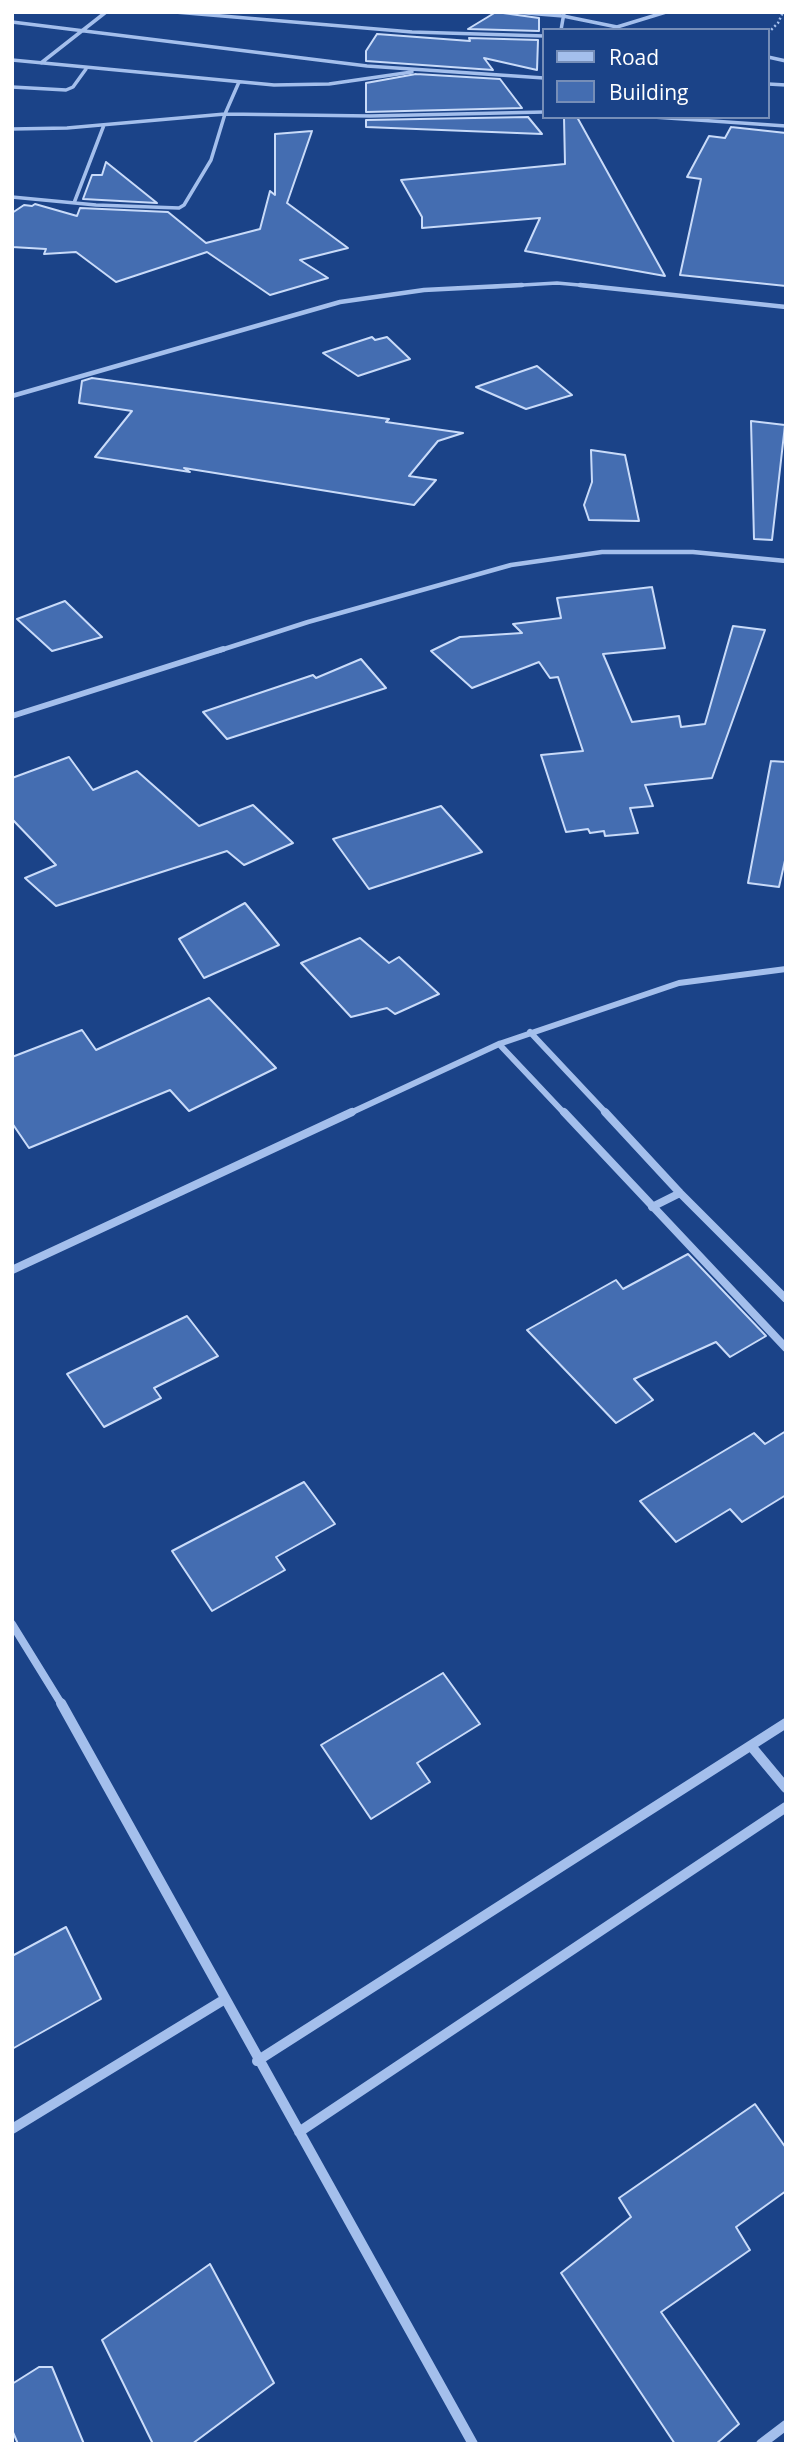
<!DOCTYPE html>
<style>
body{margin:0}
#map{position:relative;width:798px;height:2456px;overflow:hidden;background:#1b4388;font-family:"Open Sans",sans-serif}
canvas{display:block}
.frame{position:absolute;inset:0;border:14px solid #fff;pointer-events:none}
.legend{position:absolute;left:542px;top:28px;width:228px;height:91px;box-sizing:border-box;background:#1b4388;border:2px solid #768eb8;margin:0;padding:9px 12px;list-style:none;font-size:21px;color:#fff}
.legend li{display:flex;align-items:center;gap:14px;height:35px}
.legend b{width:35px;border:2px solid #768eb8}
</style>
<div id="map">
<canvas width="798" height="2456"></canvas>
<div class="frame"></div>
<ul class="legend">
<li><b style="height:9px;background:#a4bfec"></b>Road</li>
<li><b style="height:19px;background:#446db1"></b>Building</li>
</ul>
</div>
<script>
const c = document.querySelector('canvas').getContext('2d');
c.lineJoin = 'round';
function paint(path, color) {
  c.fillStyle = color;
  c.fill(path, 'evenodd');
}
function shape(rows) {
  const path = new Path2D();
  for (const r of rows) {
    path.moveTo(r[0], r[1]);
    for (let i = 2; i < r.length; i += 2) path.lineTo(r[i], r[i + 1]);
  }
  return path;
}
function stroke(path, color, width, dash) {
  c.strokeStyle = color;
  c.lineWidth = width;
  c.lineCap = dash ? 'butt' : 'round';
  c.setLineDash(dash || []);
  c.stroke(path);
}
const building = shape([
 [496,12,539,18,539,31,468,29,496,12],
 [377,34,470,41,469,38,538,40,537,70,484,58,493,70,366,61,366,51,377,34],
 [416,74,500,79,522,108,366,112,366,83,416,74],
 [528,117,542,134,366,127,366,120,528,117],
 [564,117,577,117,665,276,525,251,540,218,422,228,422,217,401,180,565,164,564,117],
 [731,127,786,133,786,286,680,275,701,179,687,177,709,136,725,138,731,127],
 [312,131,287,203,348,248,300,260,328,278,270,295,207,252,116,282,76,252,44,254,46,249,12,247,12,213,24,205,32,206,35,204,77,216,80,208,168,212,206,243,260,229,270,191,275,195,275,134,312,131],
 [106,162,157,203,83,199,92,175,102,175,106,162],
 [372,337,375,340,387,337,410,359,358,376,323,353,372,337],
 [537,366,572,395,526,409,476,387,537,366],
 [92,378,389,419,386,422,463,433,438,441,409,476,436,480,414,505,184,468,190,472,95,457,132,411,79,403,82,381,92,378],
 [751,421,785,425,772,540,754,539,751,421],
 [591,450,625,455,639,521,589,520,584,505,592,482,591,450],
 [652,587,665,648,603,654,632,722,679,716,681,727,705,724,733,626,765,630,712,778,645,785,653,806,630,808,638,833,605,836,604,831,590,833,588,829,566,832,541,755,583,751,558,677,550,678,539,662,472,688,431,651,460,637,522,633,513,624,561,618,557,598,652,587],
 [65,601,102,637,52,651,17,619,65,601],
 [361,659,386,688,227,739,203,712,313,675,316,678,361,659],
 [69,757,93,790,137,771,199,826,253,805,293,843,244,865,227,851,56,906,25,878,56,865,12,819,12,778,69,757],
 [771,761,786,762,786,856,779,887,748,883,771,761],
 [441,806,482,852,369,889,333,839,441,806],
 [245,903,279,945,204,978,179,939,245,903],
 [360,938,389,963,399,957,439,994,395,1014,387,1008,351,1017,301,963,360,938],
 [209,998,276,1068,189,1111,170,1090,29,1148,12,1123,12,1057,82,1030,96,1050,209,998],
 [688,1254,766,1336,730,1357,716,1342,634,1379,653,1400,616,1423,527,1330,616,1280,623,1289,688,1254],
 [187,1316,218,1356,154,1388,161,1398,104,1427,67,1374,187,1316],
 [786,1431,786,1495,742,1522,730,1509,676,1542,640,1501,754,1433,765,1444,786,1431],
 [304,1482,335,1524,276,1557,285,1570,212,1611,172,1551,304,1482],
 [443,1673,480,1724,417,1763,430,1782,371,1819,321,1745,443,1673],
 [66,1927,101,1999,12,2049,12,1956,66,1927],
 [755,2104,786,2148,786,2191,736,2227,750,2250,661,2312,739,2424,716,2444,675,2444,561,2273,631,2217,619,2198,755,2104],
 [210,2264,274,2383,192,2444,153,2444,102,2340,210,2264],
 [39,2367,52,2367,84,2444,18,2444,12,2430,12,2384,39,2367]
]);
paint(building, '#446db1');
stroke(building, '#c9dbf9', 2);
stroke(shape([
 [768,33,778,23,783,12]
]), '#a4bfec', 2.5, [2, 2.5]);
stroke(shape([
 [175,12,412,32,544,36],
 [514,12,563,16,617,27,666,12],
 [12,22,367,66,544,78],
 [561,30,564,13],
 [768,57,786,61],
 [12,60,274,85,329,84,412,72],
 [41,63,106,12],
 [768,84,786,85],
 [12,87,66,90,73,87,86,69],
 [653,117,786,126],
 [12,129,67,128,225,114,370,116,544,112],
 [12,197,96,205,179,208,184,205,211,160,225,114,239,82],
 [74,203,104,125],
 [488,287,557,283,601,287]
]), '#a4bfec', 3.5);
stroke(shape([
 [580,285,786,307],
 [12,396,340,302,424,290,522,285],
 [218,651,308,622,511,565,602,552,693,552,786,561]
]), '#a4bfec', 4.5);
stroke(shape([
 [12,716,223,649],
 [530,1032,607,1114],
 [499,1044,565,1114],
 [348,1114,499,1044,679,983,786,969]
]), '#a4bfec', 6);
stroke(shape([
 [564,1112,786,1348],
 [605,1112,680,1193,786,1299],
 [652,1207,680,1193],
 [12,1270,352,1112],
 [12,1624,62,1705]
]), '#a4bfec', 8);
stroke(shape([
 [61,1703,473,2444],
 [751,1746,786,1788],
 [257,2061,786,1723],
 [12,2129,225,1999],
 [299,2132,786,1807],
 [761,2444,786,2425]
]), '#a4bfec', 10);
</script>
